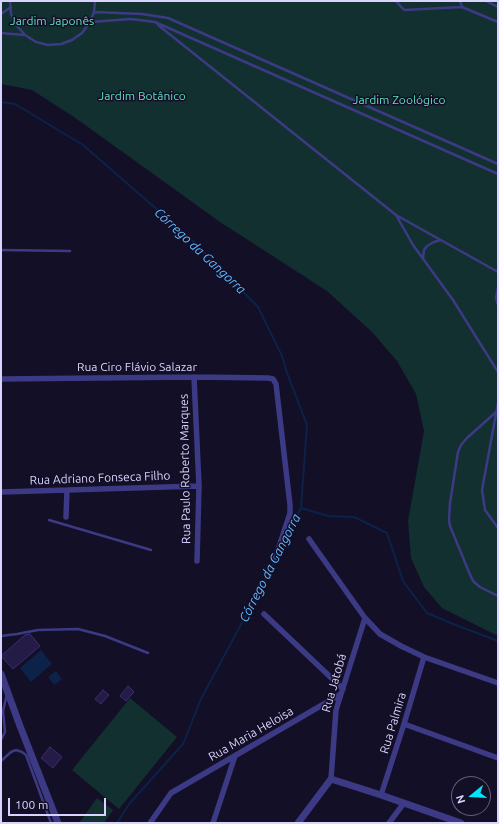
<!DOCTYPE html>
<meta charset="utf-8">
<style>
body{margin:0}
#map{position:relative;width:499px;height:824px;overflow:hidden;background:#130f26;font-family:Ubuntu,sans-serif}
canvas{display:block}
.frame{position:absolute;inset:0;border:2px solid #d9d4ff;pointer-events:none}
.north{position:absolute;left:451px;top:776px;width:40px;height:40px;box-sizing:border-box;background:#130f26;border:1px solid #625e7d;border-radius:50%;rotate:252deg;font-size:11px;font-weight:700;line-height:16px;text-align:center;color:#d9d4ff}
.north::after{content:'';display:block;margin:auto;width:14px;height:18px;background:#00e5ff;clip-path:polygon(50% 0,100% 100%,50% 72%,0 100%)}
.scale{position:absolute;left:8px;top:798px;width:98px;height:18px;box-sizing:border-box;border:2px solid #d9d4ff;border-top:0;padding-left:5px;font-size:12px;line-height:14px;white-space:nowrap;color:#d9d4ff;-webkit-text-stroke:3px #130f26;paint-order:stroke}
</style>
<div id="map">
<canvas width="499" height="824"></canvas>
<div class="frame"></div>
<div class="north">N</div>
<div class="scale">100 m</div>
</div>
<script>
const c = document.querySelector('canvas').getContext('2d');
c.lineJoin = 'round';
function paint(path, color) {
  c.fillStyle = color;
  c.fill(path, 'evenodd');
}
function shape(rows) {
  const path = new Path2D();
  for (const r of rows) {
    path.moveTo(r[0], r[1]);
    for (let i = 2; i < r.length; i += 2) path.lineTo(r[i], r[i + 1]);
  }
  return path;
}
function stroke(path, color, width, dash) {
  c.strokeStyle = color;
  c.lineWidth = width;
  c.lineCap = dash ? 'butt' : 'round';
  c.setLineDash(dash || []);
  c.stroke(path);
}
function write(font, color, halo, rows, align = 'center') {
  c.font = font + ' Ubuntu,sans-serif';
  c.lineWidth = 3;
  c.setLineDash([]);
  c.textBaseline = 'middle';
  c.strokeStyle = halo;
  c.fillStyle = color;
  for (const [text, x, y, turn = 0] of rows) {
    c.save();
    c.translate(x, y);
    c.rotate((+turn || 0) * Math.PI / 180);
    c.textAlign = isNaN(turn) ? turn : align;
    if (halo) c.strokeText(text, 0, 0);
    c.fillText(text, 0, 0);
    c.restore();
  }
}
paint(shape([
 [1,1,498,1,498,636,442,608,424,587,411,558,408,521,424,431,416,394,397,361,372,332,327,291,220,222,74,117,32,90,1,84],
 [130,698,177,737,119,809,72,770],
 [97,798,113,810,104,823,79,823]
]), '#12302f');
paint(shape([
 [41,650,52,664,31,682,20,668],
 [56,671,62,679,54,685,48,677]
]), '#0c2248');
stroke(shape([
 [1,102,15,104,83,145,191,239,258,307,282,356,287,373,307,425,301,508,281,550],
 [301,508,328,516,354,517,387,533,403,581,427,613,453,624,498,641],
 [117,823,130,803,183,744,201,699,275,561]
]), '#0c2248', 2);
const building = shape([
 [30,634,40,646,13,669,1,656,25,635,30,634],
 [128,686,134,692,126,701,120,696,128,686],
 [103,690,109,695,101,704,95,699,103,690],
 [50,747,62,757,53,768,41,758,50,747]
]);
paint(building, '#241b47');
stroke(building, '#3b2d73', 1);
stroke(shape([
 [10,1,11,14,17,26,25,35,36,42,48,45,61,44,72,40,82,33,90,22,94,12,95,1],
 [396,1,404,10,462,7,498,22],
 [460,1,462,7],
 [486,1,498,7],
 [94,12,142,14,168,18,498,164],
 [1,14,11,7],
 [90,22,131,19,155,22,498,174],
 [158,25,396,215,498,272],
 [1,33,24,35],
 [396,215,413,245,453,300,498,372],
 [1,250,70,251],
 [423,258,424,250,427,246,434,242,441,240],
 [498,287,496,298,498,305],
 [498,403,482,490,485,510,498,528],
 [496,412,467,438,461,445,458,452,450,503,449,520,450,526,471,577,474,582,480,587,498,596],
 [49,520,151,550],
 [1,636,17,634,38,630,78,629,105,636,148,653],
 [1,740,5,732,4,721,3,711,7,694],
 [1,761,11,752,16,750,22,752,26,755,51,823]
]), '#3d3a85', 2.5);
stroke(shape([
 [194,377,199,486,197,561],
 [1,379,194,377,268,378,273,379,276,384,290,505,290,513,275,559],
 [1,492,199,486],
 [66,517,67,490],
 [309,539,365,618,380,634,401,646,424,657,498,683],
 [264,614,343,689],
 [404,724,498,758],
 [331,779,336,710,365,618],
 [381,795,404,724,424,657],
 [150,823,171,793,341,694],
 [213,823,235,756],
 [389,823,404,803]
]), '#3d3a85', 5.5);
stroke(shape([
 [1,674,20,726,58,823],
 [298,823,331,779,381,795,461,823]
]), '#3d3a85', 7);
write('12px', '#5fe0c0', '#130f26', [
 ["Jardim Japonês",52,21],
 ["Jardim Botânico",142,96],
 ["Jardim Zoológico",399,100]
]);
write('12px', '#d9d4ff', '#130f26', [
 ["Rua Ciro Flávio Salazar",137,367],
 ["Rua Paulo Roberto Marques",185,469,-91],
 ["Rua Adriano Fonseca Filho",100,478,-2],
 ["Rua Jatobá",334,683,-74],
 ["Rua Palmira",393,723,-73],
 ["Rua Maria Heloisa",251,734,-30]
]);
write('italic 13px', '#62b6ff', '#130f26', [
 ["Córrego da Gangorra",200,251,43],
 ["Córrego da Gangorra",270,568,-63]
]);
</script>
